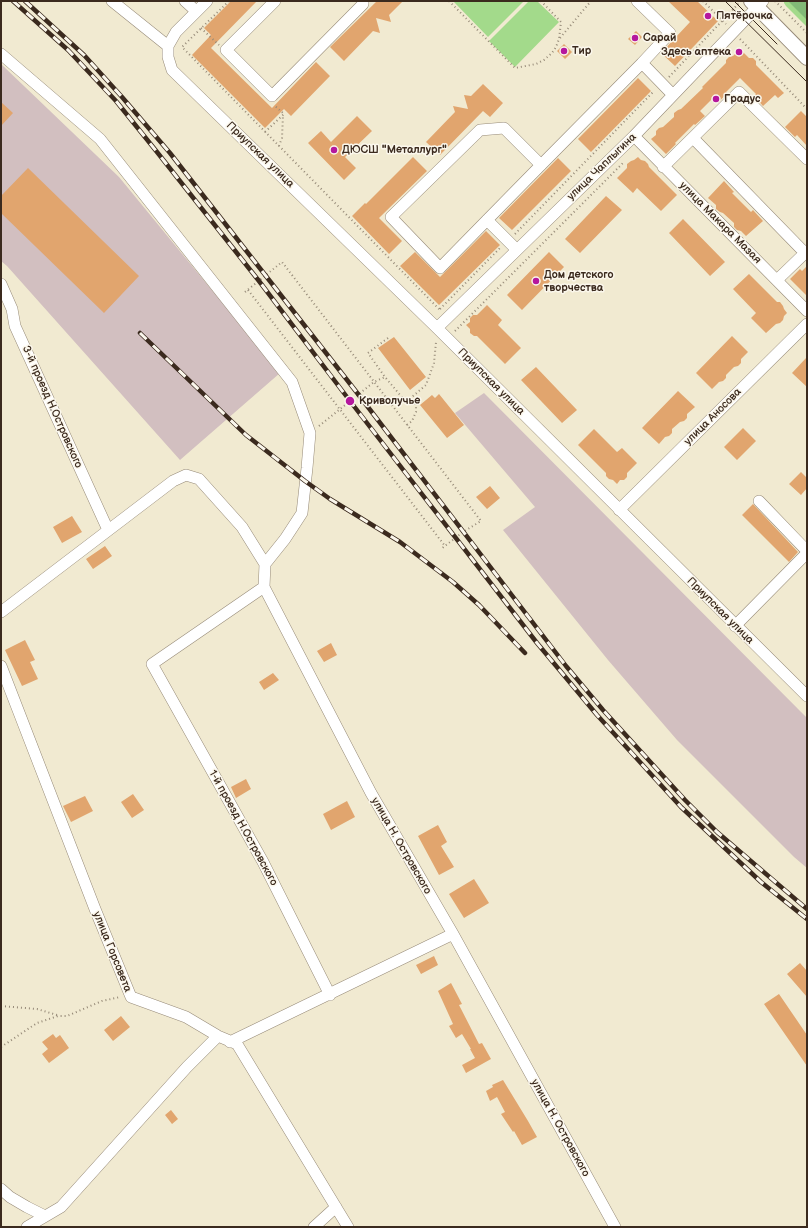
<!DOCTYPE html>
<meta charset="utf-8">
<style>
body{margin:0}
#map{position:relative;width:808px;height:1228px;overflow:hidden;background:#f1ead1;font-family:"Balsamiq Sans",sans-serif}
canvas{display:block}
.frame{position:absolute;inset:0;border:2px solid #3b2a1e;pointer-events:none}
</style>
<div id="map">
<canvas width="808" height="1228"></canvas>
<div class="frame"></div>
</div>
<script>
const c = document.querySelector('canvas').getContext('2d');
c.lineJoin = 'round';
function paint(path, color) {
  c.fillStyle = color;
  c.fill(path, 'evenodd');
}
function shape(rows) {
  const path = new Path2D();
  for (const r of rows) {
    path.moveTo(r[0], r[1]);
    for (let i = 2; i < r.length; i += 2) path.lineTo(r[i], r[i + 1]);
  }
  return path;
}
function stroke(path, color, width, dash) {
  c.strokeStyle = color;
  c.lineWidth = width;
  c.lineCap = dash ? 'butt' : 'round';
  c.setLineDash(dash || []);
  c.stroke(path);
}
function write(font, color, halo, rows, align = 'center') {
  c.font = font + ' "Balsamiq Sans",sans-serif';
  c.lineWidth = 3;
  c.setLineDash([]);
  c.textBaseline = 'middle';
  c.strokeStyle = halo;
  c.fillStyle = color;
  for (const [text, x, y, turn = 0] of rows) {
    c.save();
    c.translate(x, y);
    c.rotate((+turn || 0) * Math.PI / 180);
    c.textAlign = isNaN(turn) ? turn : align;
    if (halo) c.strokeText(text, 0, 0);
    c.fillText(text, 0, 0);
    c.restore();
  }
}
paint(shape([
 [1,64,119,177,280,373,180,460,7,266,1,261],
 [484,393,807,718,807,868,794,857,677,740,608,660,503,530,535,507,455,413]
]), '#d2bfc0');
paint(shape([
 [453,1,524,1,488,37],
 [529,1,537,1,559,22,515,67,489,41],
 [784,1,807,1,807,27,786,6,784,3]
]), '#a3da8b');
paint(shape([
 [788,1,807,1,807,20]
]), '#82ba77');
paint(shape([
 [231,1,257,1,211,48,272,108,316,62,330,76,291,116,284,109,265,128,192,55,211,35,204,28],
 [377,1,403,1,389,15,391,22,376,18,380,33,373,31,344,61,330,47],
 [668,1,697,1,718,21,675,66,661,53,690,22],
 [636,31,642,37,635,45,628,39],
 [564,44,572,52,565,59,557,51],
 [740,49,749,58,753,58,756,61,756,65,784,93,778,98,775,95,763,106,754,96,756,94,740,78,726,92,727,93,718,103,713,98,700,111,705,116,695,125,694,124,675,143,676,144,666,154,651,139,656,135,656,131,659,128,663,127,674,117,674,113,678,110,681,109,703,88,702,87,726,63,726,60,729,57,733,56],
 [638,78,651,91,591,152,578,139],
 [483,84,503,103,490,117,483,111,440,155,426,142,455,112,453,106,468,109,464,95,471,96],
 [1,102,13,113,1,126],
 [801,111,807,117,807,146,797,135,795,137,785,127],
 [357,116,372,131,345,157,356,168,344,180,308,143,321,131,331,142],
 [413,157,427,171,379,218,402,241,389,254,352,216,365,203,366,204],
 [638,157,641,160,645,161,648,164,649,167,677,195,661,211,637,188,633,193,617,178,627,168,627,164,631,161,634,160],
 [558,158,571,171,512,230,499,218],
 [28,168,139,276,104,313,1,213,1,196],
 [724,181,734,192,732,193,751,212,753,210,763,221,746,236,741,231,737,230,734,227,734,223,723,213,720,212,716,209,716,205,708,198],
 [606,196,622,210,580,253,565,239],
 [683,219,725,262,710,276,669,233],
 [486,231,500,245,439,305,400,266,415,252,440,277],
 [549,252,564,267,522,310,507,295],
 [807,266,807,296,790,279,800,269,802,271],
 [749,274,777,302,780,302,783,306,784,309,787,313,784,316,783,320,780,323,776,324,766,333,751,318,756,313,733,289],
 [487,305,502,320,498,325,521,348,505,364,477,336,474,336,470,333,470,329,466,325,470,322,470,318,473,315,477,315],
 [732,336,748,352,741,359,741,363,738,366,734,367,726,375,726,378,723,381,719,382,712,389,696,373],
 [394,337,426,377,410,390,378,348],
 [807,357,807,387,792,373],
 [536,367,577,410,562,423,521,380],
 [678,391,695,407,687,414,687,418,684,421,680,422,672,429,672,433,669,436,665,437,659,444,642,428],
 [439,394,464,425,447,438,420,405,432,395,435,398],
 [743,428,756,441,737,460,724,447],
 [594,429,617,452,622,448,637,463,627,473,627,477,624,480,620,480,617,484,613,480,609,479,606,476,606,473,578,445],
 [801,472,807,478,807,488,801,495,789,484],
 [490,486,500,498,487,509,476,497],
 [753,504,798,552,789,562,742,515],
 [72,516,82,532,62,543,53,527],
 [105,546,112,556,93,569,86,559],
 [25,640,35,660,30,662,38,679,22,686,5,650],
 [331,643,337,655,324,662,317,651],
 [273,673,279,680,264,690,259,682],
 [246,779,251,789,236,798,231,787],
 [133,794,144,810,132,818,121,802],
 [85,796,93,811,71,822,63,806],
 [347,801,355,817,331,830,323,814],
 [438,825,447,842,441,846,454,867,439,875,418,836],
 [474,879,489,903,464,918,449,894],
 [434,956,438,965,421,974,416,965],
 [800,963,807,971,807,997,787,974],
 [451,983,462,1004,459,1005,479,1044,482,1043,491,1059,466,1073,462,1065,475,1058,470,1049,471,1049,462,1034,456,1038,449,1026,453,1024,438,991],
 [779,994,807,1035,807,1066,764,1004],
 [121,1016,130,1027,113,1041,104,1030],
 [53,1034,56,1038,60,1035,69,1048,49,1063,42,1054,48,1049,42,1042],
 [503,1080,528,1121,537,1137,522,1145,514,1131,513,1132,501,1114,505,1112,497,1097,490,1101,486,1091,493,1087,492,1085],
 [171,1110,178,1119,172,1124,165,1115]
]), '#e1a56e');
const minor = shape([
 [112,1,168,46],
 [185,1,196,11],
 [207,1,176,32,168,46,168,57,172,70,437,328,807,696],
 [275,1,226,50,272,96,363,4,363,1],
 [637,1,670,33,642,63,673,95],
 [1,54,100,139,292,382,310,433,307,468,302,513,285,539,265,564],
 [634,136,807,311],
 [693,138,805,253],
 [541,165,504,128,480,130,391,217,440,268,487,220,541,165,642,63],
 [663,167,739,92,807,159],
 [487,220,517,250],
 [777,280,807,251],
 [1,284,12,309,15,326,108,530],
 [437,328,634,136,763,1],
 [759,501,807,551],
 [619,510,807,324],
 [264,587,152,664,263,862,330,995],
 [1,612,173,481,186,475,199,479,242,527,265,564,264,587,371,793,453,934,615,1227],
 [735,626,807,553],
 [1,666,95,909,131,997,186,1017,218,1036,237,1044,348,1227],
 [230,1042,453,934],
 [1,1189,10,1197,27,1207,45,1216],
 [27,1227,61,1207,187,1067,218,1036],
 [314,1227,336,1207]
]);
const major = shape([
 [751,1,807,58]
]);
stroke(minor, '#968a78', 12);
stroke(major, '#968a78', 16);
stroke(shape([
 [229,1,182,47,439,309,440,311],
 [449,1,515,68,536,64,544,60,552,53,556,47,559,39,561,22,541,1],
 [703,1,726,24],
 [775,1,807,33],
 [201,28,219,45],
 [560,38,591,1],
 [740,39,807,109],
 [669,77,740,2],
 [265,132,284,114,274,105],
 [279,146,282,138,283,115],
 [515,234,654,91],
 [248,290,445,546],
 [245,292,282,262,481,521,463,532,441,549],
 [440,309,500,248],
 [455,331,623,163],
 [388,338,368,353,385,377,406,402,426,385,434,363,436,342],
 [407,425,412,421,416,412,416,405,412,398],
 [319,426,374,382,385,377],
 [1,1006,37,1009,57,1015],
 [1,1047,37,1023,58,1016,67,1016,102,1001,120,997]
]), '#968a78', 2, [1, 3]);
stroke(minor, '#fff', 11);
stroke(major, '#fff', 14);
stroke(shape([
 [725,1,807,82],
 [734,1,777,44]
]), '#3b2a1e', 1);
const rail = shape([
 [13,1,68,50,116,101,157,152,259,281,350,401,537,643,597,715,681,807,761,882,807,919],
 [25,1,84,55,122,97,170,153,358,394,566,666,603,710,685,800,717,832,807,909],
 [140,333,246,435,305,481,330,499,400,542,453,582,479,605,525,653]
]);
stroke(rail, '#3b2a1e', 4.5);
stroke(rail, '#fbf7ec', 3, [9]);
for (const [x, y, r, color] of [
 [708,16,4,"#b5179e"],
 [635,38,4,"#b5179e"],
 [564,51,4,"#b5179e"],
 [739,52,4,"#b5179e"],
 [716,99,4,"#b5179e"],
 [334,150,4,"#b5179e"],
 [536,281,4,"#b5179e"],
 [350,401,5,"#b5179e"]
]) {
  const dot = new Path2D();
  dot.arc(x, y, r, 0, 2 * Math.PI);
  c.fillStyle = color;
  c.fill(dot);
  stroke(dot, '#fbf7ec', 1.5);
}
write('bold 11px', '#3b2a1e', '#fbf7ec', [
 ["Пятёрочка",716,16],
 ["Сарай",643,38],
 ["Тир",572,51],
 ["Здесь аптека",731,52,"right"],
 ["Градус",724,99],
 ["ДЮСШ \"Металлург\"",342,150],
 ["Дом детского",544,275],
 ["творчества",544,288],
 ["Криволучье",359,401]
], 'left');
write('11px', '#3b2a1e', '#fbf7ec', [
 ["Приупская улица",260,155,44],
 ["улица Чаплыгина",602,167,-44],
 ["улица Макара Мазая",720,223,45],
 ["Приупская улица",491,382,45],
 ["3-й проезд Н.Островского",52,407,66],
 ["улица Аносова",713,417,-45],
 ["Приупская улица",720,611,45],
 ["1-й проезд Н.Островского",243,828,61],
 ["улица Н. Островского",401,846,60],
 ["улица Горсовета",112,952,68],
 ["улица Н. Островского",560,1128,61]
]);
</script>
